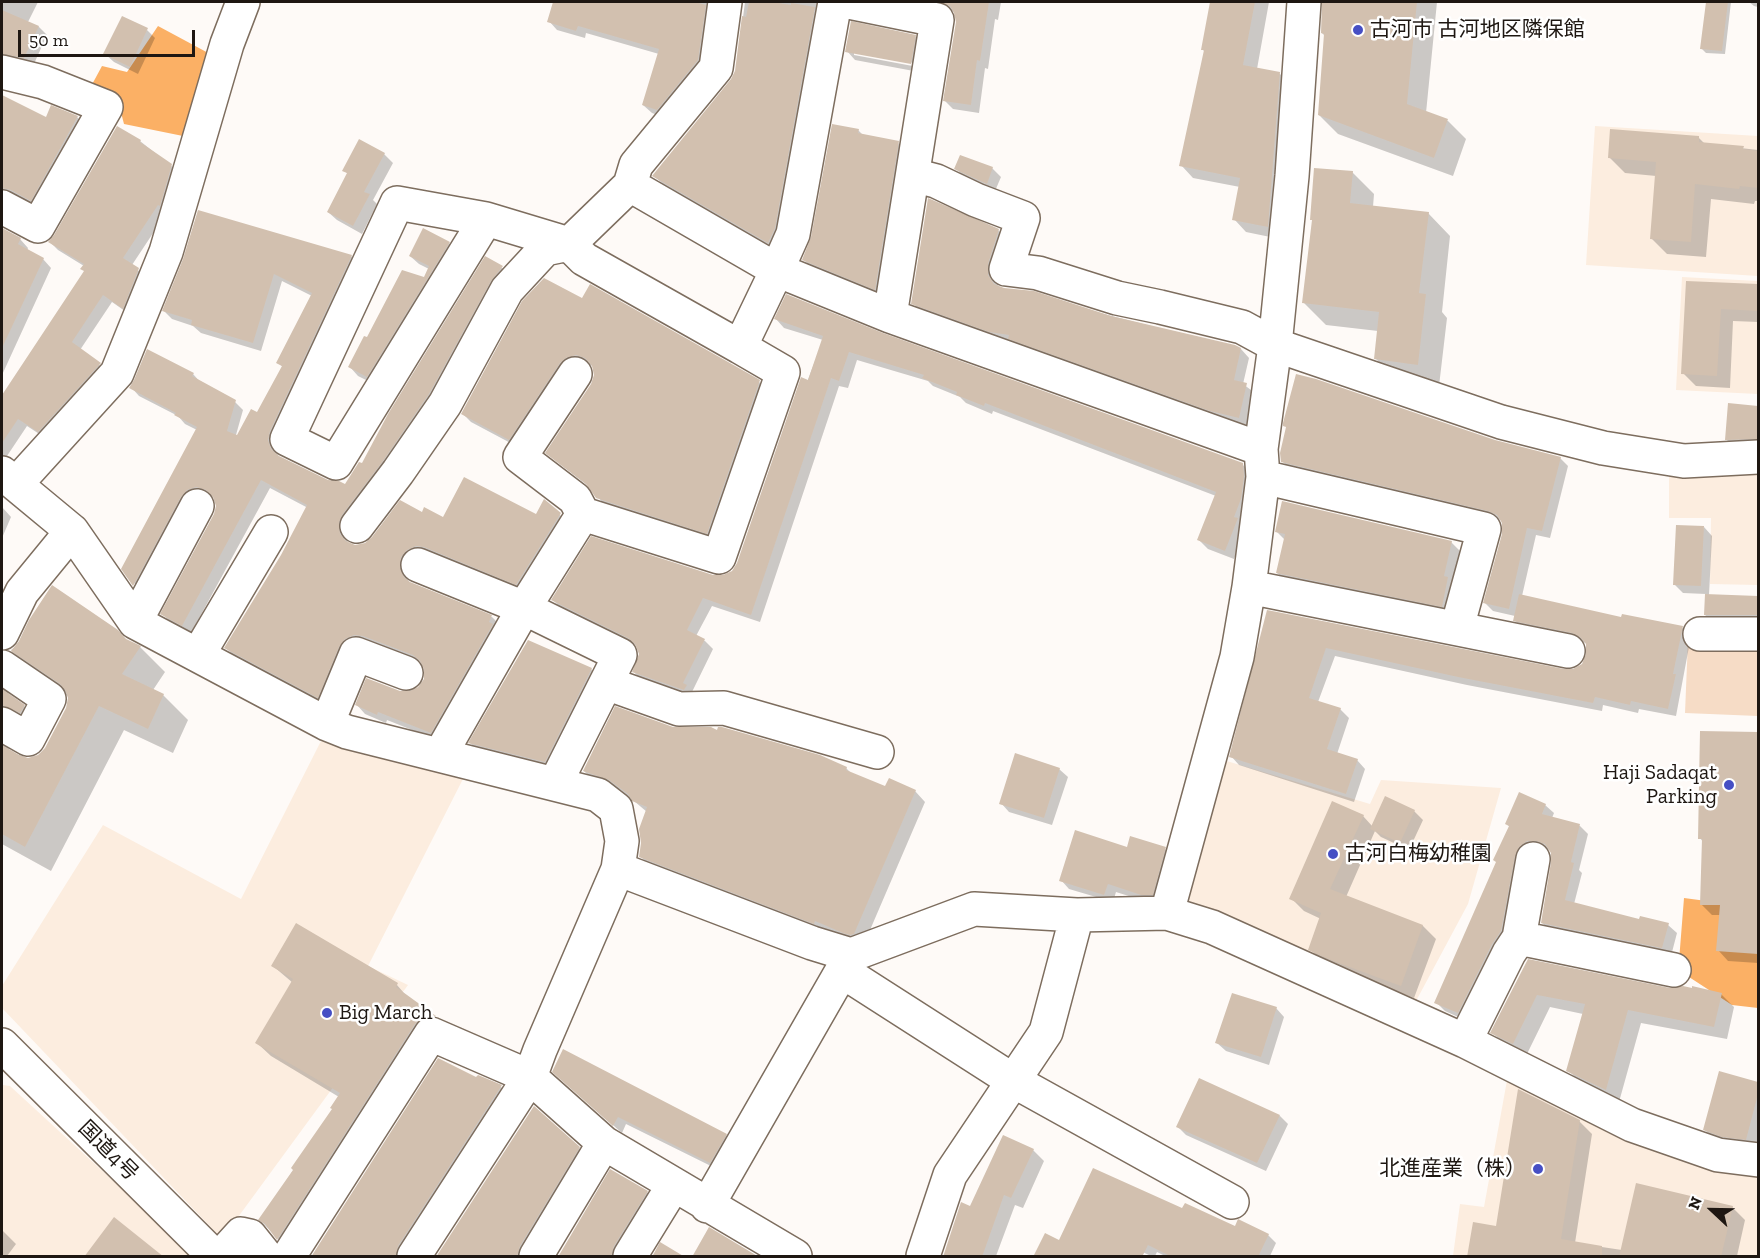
<!DOCTYPE html>
<meta charset="utf-8">
<style>
body{margin:0}
#map{position:relative;width:1760px;height:1258px;overflow:hidden;background:#fefaf7;font-family:"Zilla Slab",serif}
canvas{display:block}
.frame{position:absolute;inset:0;border:3px solid #1e1712;pointer-events:none}
.north{position:absolute;left:1682px;top:1180px;width:60px;height:60px;-webkit-text-stroke:4px #fff;paint-order:stroke;rotate:292deg;font-size:16px;font-weight:700;line-height:24px;text-align:center;color:#1e1712}
.north::after{content:'';display:block;margin:auto;width:21px;height:27px;background:#1e1712;clip-path:polygon(50% 0,100% 100%,50% 72%,0 100%)}
.scale{position:absolute;left:18px;top:30px;width:177px;height:27px;box-sizing:border-box;border:3px solid #1e1712;border-top:0;padding-left:8px;font-size:18px;line-height:21px;white-space:nowrap;color:#1e1712;-webkit-text-stroke:4px #fff;paint-order:stroke}
</style>
<div id="map">
<canvas width="1760" height="1258"></canvas>
<div class="frame"></div>
<div class="north">N</div>
<div class="scale">50 m</div>
</div>
<script>
const c = document.querySelector('canvas').getContext('2d');
c.lineJoin = 'round';
function paint(path, color) {
  c.fillStyle = color;
  c.fill(path, 'evenodd');
}
function shape(rows) {
  const path = new Path2D();
  for (const r of rows) {
    path.moveTo(r[0], r[1]);
    for (let i = 2; i < r.length; i += 2) path.lineTo(r[i], r[i + 1]);
  }
  return path;
}
function stroke(path, color, width, dash) {
  c.strokeStyle = color;
  c.lineWidth = width;
  c.lineCap = dash ? 'butt' : 'round';
  c.setLineDash(dash || []);
  c.stroke(path);
}
function write(font, color, halo, rows, align = 'center') {
  c.font = font + ' "Zilla Slab","Noto Sans JP",serif';
  c.lineWidth = 5;
  c.setLineDash([]);
  c.textBaseline = 'middle';
  c.strokeStyle = halo;
  c.fillStyle = color;
  for (const [text, x, y, turn = 0] of rows) {
    c.save();
    c.translate(x, y);
    c.rotate((+turn || 0) * Math.PI / 180);
    c.textAlign = isNaN(turn) ? turn : align;
    if (halo) c.strokeText(text, 0, 0);
    c.fillText(text, 0, 0);
    c.restore();
  }
}
paint(shape([
 [1595,126,1758,136,1758,276,1586,265],
 [1682,277,1758,281,1758,394,1676,390],
 [1669,466,1758,467,1758,585,1710,584,1711,518,1669,518],
 [321,741,466,773,368,966,408,985,222,1239,2,1008,2,986,103,825,241,899],
 [1210,756,1370,804,1381,780,1501,788,1468,904,1408,1016,1167,913],
 [1510,1064,1758,1160,1758,1256,1453,1256,1460,1204,1484,1207],
 [3,1085,10,1086,195,1256,2,1256]
]), '#fceddf');
paint(shape([
 [1688,640,1758,643,1758,716,1685,713]
]), '#f6dcc6');
paint(shape([
 [158,26,212,55,183,136,124,124,117,97,89,90,102,66,127,72],
 [1684,898,1744,906,1758,943,1758,1008,1732,1005,1689,977,1679,961]
]), '#fbb065');
paint(shape([
 [2,2,38,2,28,22,39,27,47,35,33,66,2,58],
 [555,2,717,2,706,69,666,118,652,113,643,105,659,54,586,33,585,38,557,30,549,21],
 [745,2,828,2,777,251,663,184,654,176,732,80,736,71],
 [911,2,1001,2,998,20,995,19,988,69,985,68,979,113,953,109,945,101,957,23,956,12],
 [1211,2,1269,2,1257,69,1280,74,1292,86,1280,239,1246,232,1234,219,1240,187,1193,178,1181,165,1205,52,1202,49],
 [1324,2,1437,2,1426,113,1448,121,1466,139,1453,176,1338,134,1319,115,1325,36,1322,33],
 [1707,2,1731,2,1725,54,1706,53,1702,49],
 [1749,2,1758,2,1758,7,1754,6],
 [147,30,155,38,138,74,114,62,105,54],
 [915,36,923,45,919,72,855,60,847,51],
 [854,52,919,64,918,67,854,55],
 [2,97,46,119,52,107,77,117,86,126,40,208,2,199],
 [858,130,864,136,898,143,907,151,883,297,812,268,804,260],
 [1698,137,1705,144,1758,150,1758,201,1755,201,1754,204,1711,199,1706,257,1667,254,1651,238,1656,176,1625,173,1609,157],
 [140,141,180,173,167,212,132,265,147,278,132,316,112,302,80,350,108,372,47,439,27,426,5,459,2,457,2,397,85,272,84,266,58,250,50,242],
 [384,154,393,163,373,200,377,204,362,234,337,220,328,212,348,174,344,170],
 [961,157,992,168,1001,177,995,191,965,177,956,169],
 [1352,172,1374,194,1373,207,1428,213,1450,236,1442,312,1447,318,1439,386,1397,380,1375,358,1378,331,1326,325,1304,303,1314,221],
 [2,230,20,239,28,248,27,251,43,259,51,268,2,375],
 [998,230,1006,239,996,273,998,287,1241,349,1249,358,1243,384,1255,393,1247,425,1220,417,1019,347,1015,343,999,340,921,312,913,303],
 [449,243,457,252,376,385,358,376,350,367,367,339,425,279,429,269,419,264,410,256],
 [351,256,360,265,276,449,279,458,327,481,345,486,362,465,486,258,502,268,511,276,346,532,348,543,355,546,365,544,422,515,444,519,537,516,544,501,569,523,525,592,409,566,407,578,410,584,492,617,500,625,440,741,387,720,386,723,365,714,357,705,400,692,410,693,419,688,425,680,426,669,423,663,372,644,326,705,234,656,226,648,282,555,308,508,270,488,191,633,171,622,162,614,215,515,217,506,215,497,205,495,142,593,123,569,197,430,185,424,178,416,139,396,131,387,193,374,202,384,235,402,243,410,234,442,258,414,283,367,278,363,312,296,282,281,261,351,201,333,193,326,172,319,164,311,185,259],
 [1688,282,1758,286,1758,322,1733,321,1730,388,1696,386,1683,373],
 [524,302,759,382,768,390,716,541,606,507,591,488,556,461,592,384,595,375,593,366,585,363,518,447,471,422,463,414],
 [776,319,882,335,1242,464,1251,473,1246,528,1234,559,1208,549,1199,540,1216,496,993,411,992,414,966,403,960,397,933,386,928,381,857,360,848,388,839,386,760,622,712,606,696,636,705,641,713,649,692,692,695,695,693,698,642,681,634,672,640,654,637,646,561,608,553,600,713,576,724,577,733,572,738,564,823,340,784,328],
 [1730,405,1758,408,1758,447,1735,448,1726,439],
 [1495,441,1560,458,1568,466,1550,538,1536,535,1522,596,1622,618,1683,628,1691,636,1676,716,1639,709,1638,713,1603,705,1602,711,1467,685,1335,656,1318,702,1340,709,1349,718,1337,754,1357,760,1365,769,1354,802,1239,765,1231,756,1268,612,1565,671,1575,670,1584,664,1588,654,1586,643,1523,629,1514,620,1515,616,1493,611,1485,603,1504,534,1502,520,1291,470,1282,461],
 [2,507,11,517,2,538],
 [1704,527,1712,536,1709,595,1758,597,1758,624,1714,623,1705,615,1706,594,1683,593,1675,585],
 [1277,532,1451,542,1460,551,1453,583,1450,614,1286,581,1277,573,1285,540],
 [125,640,140,647,165,672,153,690,163,695,188,720,173,753,124,730,51,871,2,844,2,656,9,696,24,706,49,731,11,739,8,751,29,759,38,757,46,749,67,708,69,697,35,675,11,650,20,643],
 [528,642,591,669,600,678,554,770,479,751,470,743],
 [673,728,846,768,852,774,886,788,915,791,925,802,864,944,825,933,651,867,640,856,647,812,621,790,594,781,584,771],
 [1701,733,1758,733,1758,963,1728,961,1718,950,1721,915,1712,915,1701,904,1703,842,1700,838],
 [1059,769,1068,777,1052,825,1009,812,1001,803],
 [1386,798,1414,811,1423,820,1409,850,1381,837,1375,831,1346,897,1423,926,1436,939,1414,998,1323,962,1310,949,1321,919,1304,911,1291,898,1363,816,1373,827],
 [1545,805,1554,813,1552,818,1580,826,1588,834,1579,870,1582,873,1574,904,1640,921,1668,925,1677,933,1671,956,1551,931,1542,923,1553,862,1551,851,1545,848,1536,849,1509,940,1467,1021,1445,1011,1436,1002,1497,863,1510,827,1507,824],
 [1128,849,1165,849,1173,857,1161,903,1151,903,1116,892,1113,902,1069,889,1061,880],
 [1528,961,1670,990,1721,994,1734,1007,1727,1039,1641,1023,1619,1102,1581,1083,1568,1070,1583,1014,1550,1007,1526,1056,1505,1045,1492,1032],
 [273,966,397,985,409,999,435,1017,446,1028,291,1252,260,1220,334,1109,339,1097,271,1056,257,1043,293,983],
 [1276,1008,1284,1017,1269,1065,1226,1051,1217,1043],
 [1720,1073,1758,1084,1758,1162,1730,1155,1705,1130],
 [478,1077,501,1087,510,1095,406,1256,312,1256],
 [562,1080,726,1135,734,1143,719,1170,626,1124,622,1133],
 [1280,1116,1288,1124,1266,1171,1186,1135,1178,1127],
 [1579,1121,1592,1134,1575,1243,1622,1250,1732,1207,1745,1220,1737,1256,1469,1256,1497,1228],
 [579,1148,587,1156,528,1256,438,1256],
 [1033,1150,1044,1161,1023,1208,1015,1205,996,1256,944,1256,971,1208],
 [647,1192,656,1200,622,1256,559,1256],
 [1183,1210,1236,1228,1268,1235,1276,1243,1270,1256,1165,1256,1157,1252,1155,1256,1151,1256,1132,1247,1059,1242],
 [2,1230,16,1244,7,1256,2,1256]
]), '#0003');
paint(shape([
 [553,2,695,2,706,5,698,60,657,110,642,105,659,49,578,26,576,31,547,22],
 [749,2,773,2,791,5,791,3,815,7,775,228,768,243,652,176,731,79,735,71,742,16,746,17],
 [940,2,989,2,980,61,977,60,971,105,943,101,956,22,954,13,950,6],
 [1210,2,1255,2,1243,65,1280,72,1268,227,1232,220,1240,178,1179,166,1204,50,1201,50],
 [1322,2,1417,2,1407,104,1448,119,1434,158,1318,115,1324,34,1321,33],
 [1706,2,1728,2,1722,51,1700,49],
 [2,10,39,26,24,58,2,54],
 [122,16,148,28,130,67,103,54],
 [851,21,916,35,911,64,845,52],
 [2,95,46,117,51,105,78,116,31,201,11,190,2,188],
 [832,124,859,129,858,133,899,141,875,290,802,260,811,237],
 [117,126,141,140,140,142,172,164,160,206,158,205,123,258,139,268,123,309,103,295,72,342,101,363,38,432,18,419,2,443,2,395,84,271,80,269,84,264,48,242,54,235],
 [1610,129,1699,136,1699,142,1744,146,1743,149,1758,151,1758,188,1740,186,1739,189,1695,184,1691,242,1650,239,1656,162,1608,158],
 [359,139,385,153,364,192,370,194,353,226,327,212,347,173,342,171],
 [960,155,993,167,987,184,954,169],
 [1314,168,1353,171,1350,203,1429,212,1419,293,1426,294,1418,365,1374,359,1379,312,1302,303,1312,220,1310,220],
 [928,198,999,229,988,264,988,275,994,284,1004,288,1034,291,1111,316,1235,345,1241,348,1234,380,1247,383,1239,418,1210,411,1008,339,1009,335,989,332,911,304],
 [198,210,352,255,270,431,268,440,271,449,279,456,328,480,339,481,345,484,359,462,362,463,388,414,485,256,503,266,491,281,429,394,383,461,342,515,339,523,340,534,346,541,355,545,365,543,372,537,400,500,422,512,424,507,443,517,464,477,536,514,544,499,561,513,516,585,424,547,416,546,407,550,401,557,400,568,404,577,410,582,492,615,489,622,493,624,431,733,378,712,377,715,355,705,366,678,400,691,410,691,418,687,424,679,424,669,420,661,413,655,363,636,354,635,345,639,339,647,318,698,224,648,281,555,307,505,261,480,182,626,160,614,214,514,216,506,213,497,206,490,196,487,187,490,181,497,133,586,121,569,197,427,174,415,176,413,129,388,134,380,147,349,194,373,192,376,236,400,227,431,237,435,251,409,257,412,282,366,276,363,312,293,274,274,253,343,191,325,192,320,162,311,183,259],
 [2,228,21,238,18,244,44,258,2,348],
 [423,228,450,242,367,377,348,367,364,336,367,337,402,270,424,277,429,266,409,256],
 [544,278,582,298,590,284,760,380,707,534,596,498,586,484,545,453,591,384,594,375,592,366,585,358,576,355,566,358,560,363,509,440,461,414,522,301],
 [1686,281,1758,284,1758,311,1721,309,1717,376,1681,374],
 [786,294,883,333,1243,463,1244,476,1241,499,1234,517,1238,518,1225,551,1197,540,1216,492,985,403,984,406,956,395,957,392,922,378,924,375,849,352,839,381,831,378,751,615,703,598,687,630,705,639,683,683,687,685,684,690,632,672,639,654,635,644,628,638,551,600,591,536,713,575,723,575,732,571,737,563,801,377,808,380,823,336,774,319],
 [1296,374,1316,379,1495,440,1561,457,1542,531,1527,528,1509,609,1483,603,1502,534,1502,523,1497,515,1488,511,1281,462,1280,453,1286,427,1283,426,1283,423],
 [1728,403,1758,406,1758,439,1725,440],
 [1282,501,1452,541,1444,576,1448,577,1442,607,1276,573,1285,534,1275,532],
 [1676,525,1704,526,1701,586,1673,585],
 [52,585,118,630,126,639,141,646,122,674,164,694,148,729,99,706,25,847,2,834,2,745,19,755,28,758,38,755,45,748,66,708,68,698,65,690,60,684,11,651,19,641,29,620],
 [1519,594,1621,617,1622,614,1683,626,1673,674,1676,674,1668,709,1631,701,1630,705,1595,697,1593,703,1458,677,1326,648,1309,698,1341,708,1327,749,1358,759,1346,794,1229,757,1267,610,1564,669,1573,669,1582,664,1586,654,1586,644,1580,637,1572,633,1513,621],
 [1705,594,1758,596,1758,615,1704,615],
 [528,640,592,668,545,762,468,743],
 [2,689,25,705,20,713,2,705],
 [615,706,673,727,711,727,717,730,718,727,722,727,820,755,847,767,846,770,885,786,889,778,916,790,854,934,850,935,843,933,815,921,814,924,639,857,641,843,639,829,647,807,632,801,628,794,609,780,583,771],
 [1700,731,1758,732,1758,954,1716,951,1720,905,1700,905,1702,839,1698,839],
 [1015,753,1060,768,1044,818,999,804],
 [1519,792,1546,804,1542,814,1580,824,1571,862,1574,863,1565,900,1639,919,1640,916,1669,923,1662,948,1541,923,1551,862,1551,853,1545,844,1536,841,1527,841,1519,847,1515,856,1501,931,1492,944,1458,1013,1434,1003,1496,862,1493,860,1509,826,1505,824],
 [1385,796,1415,810,1400,843,1370,829],
 [1332,801,1364,815,1330,889,1423,925,1401,986,1336,962,1308,950,1321,913,1289,899],
 [1075,830,1127,847,1130,836,1166,847,1153,895,1141,895,1108,884,1104,895,1059,881],
 [296,923,398,983,396,987,436,1016,429,1015,422,1018,415,1024,277,1240,265,1224,258,1220,293,1170,291,1168,332,1109,330,1108,340,1093,255,1043,293,979,271,966],
 [1528,959,1670,988,1683,986,1692,988,1692,986,1722,993,1714,1027,1628,1010,1606,1090,1566,1071,1585,1004,1537,995,1513,1044,1490,1033],
 [1232,993,1277,1007,1261,1057,1215,1043],
 [563,1049,727,1134,710,1163,618,1117,613,1126,552,1072],
 [438,1058,476,1077,478,1075,502,1085,398,1246,396,1257,311,1257],
 [1719,1071,1758,1082,1758,1094,1746,1140,1722,1137,1703,1130],
 [1199,1078,1280,1115,1257,1163,1176,1127],
 [1518,1089,1580,1120,1561,1239,1602,1246,1602,1257,1467,1257,1473,1222,1496,1226],
 [534,1106,580,1147,520,1246,517,1257,436,1257],
 [1003,1135,1034,1149,1011,1198,1004,1195,982,1257,943,1257,961,1202,970,1206],
 [1093,1168,1182,1208,1185,1203,1235,1226,1238,1219,1269,1234,1258,1257,1172,1257,1148,1245,1142,1257,1033,1257,1045,1233,1059,1240],
 [610,1169,648,1191,614,1246,611,1257,558,1257],
 [1636,1183,1733,1206,1721,1257,1619,1257],
 [114,1217,164,1257,84,1257],
 [709,1227,759,1257,692,1257],
 [660,1242,685,1257,652,1257]
]), '#d2c0af');
const minor = shape([
 [849,2,937,20,890,316],
 [2,72,43,82,106,107,38,226,2,207],
 [913,175,936,181,976,200,1023,218,1006,269,1038,273,1117,298,1160,307,1242,327,1275,345,1501,422,1603,448,1684,461,1758,457],
 [630,185,777,270,793,234,835,2],
 [486,219,336,463,287,439,397,203,486,219,569,244,584,259,740,347],
 [575,374,520,457,575,499,583,514],
 [2,473,72,531,135,622,327,724,347,732,598,795,616,809,622,841,618,869,540,1050,530,1077,414,1256],
 [1263,477,1484,529,1457,628],
 [16,484,117,373,166,252,227,44,243,2],
 [357,526,398,472,445,404,507,290,545,249,569,244,630,185,636,165,716,68,725,2],
 [418,565,524,608,620,655,555,784],
 [1249,587,1568,651],
 [135,622,197,506],
 [2,633,22,592,72,531],
 [1700,634,1758,634],
 [198,655,271,532],
 [2,667,49,699,28,739,2,724],
 [606,683,679,709,724,708,877,752],
 [327,724,356,654,406,673],
 [440,755,524,608,583,514,719,557,783,372,740,347,777,270,890,316,1261,449],
 [618,869,812,943,851,955,974,909,1077,915,1167,913,1212,927,1465,1041,1632,1125,1718,1155,1758,1160],
 [1167,913,1237,657,1249,587,1263,477,1261,449,1275,345,1292,176,1304,2],
 [1519,938,1674,970],
 [842,971,1012,1080,1232,1202],
 [1465,1041,1509,953,1519,938,1533,859],
 [707,1206,851,955],
 [221,1256,241,1234,250,1236,266,1256],
 [289,1256,431,1034,530,1077,604,1143,795,1256],
 [536,1256,604,1143],
 [630,1256,673,1186],
 [923,1256,950,1175,1046,1032,1077,915]
]);
const highway = shape([
 [2,1045,214,1256]
]);
stroke(minor, '#7d6d5e', 36);
stroke(highway, '#7d6d5e', 36);
stroke(minor, '#fff', 33);
stroke(highway, '#fff', 33);
for (const [x, y, r, color] of [
 [1358,30,6,"#464fc4"],
 [1729,785,6,"#464fc4"],
 [1333,854,6,"#464fc4"],
 [327,1013,6,"#464fc4"],
 [1538,1169,6,"#464fc4"]
]) {
  const dot = new Path2D();
  dot.arc(x, y, r, 0, 2 * Math.PI);
  c.fillStyle = color;
  c.fill(dot);
  stroke(dot, '#fff', 2);
}
write('21px', '#1e1712', '#fff', [
 ["古河市 古河地区隣保館",1370,30],
 ["Haji Sadaqat",1717,773,"right"],
 ["Parking",1717,797,"right"],
 ["古河白梅幼稚園",1345,854],
 ["Big March",339,1013],
 ["北進産業（株）",1526,1169,"right"]
], 'left');
write('21px', '#1e1712', '#fff', [
 ["国道4号",108,1151,45]
]);
</script>
